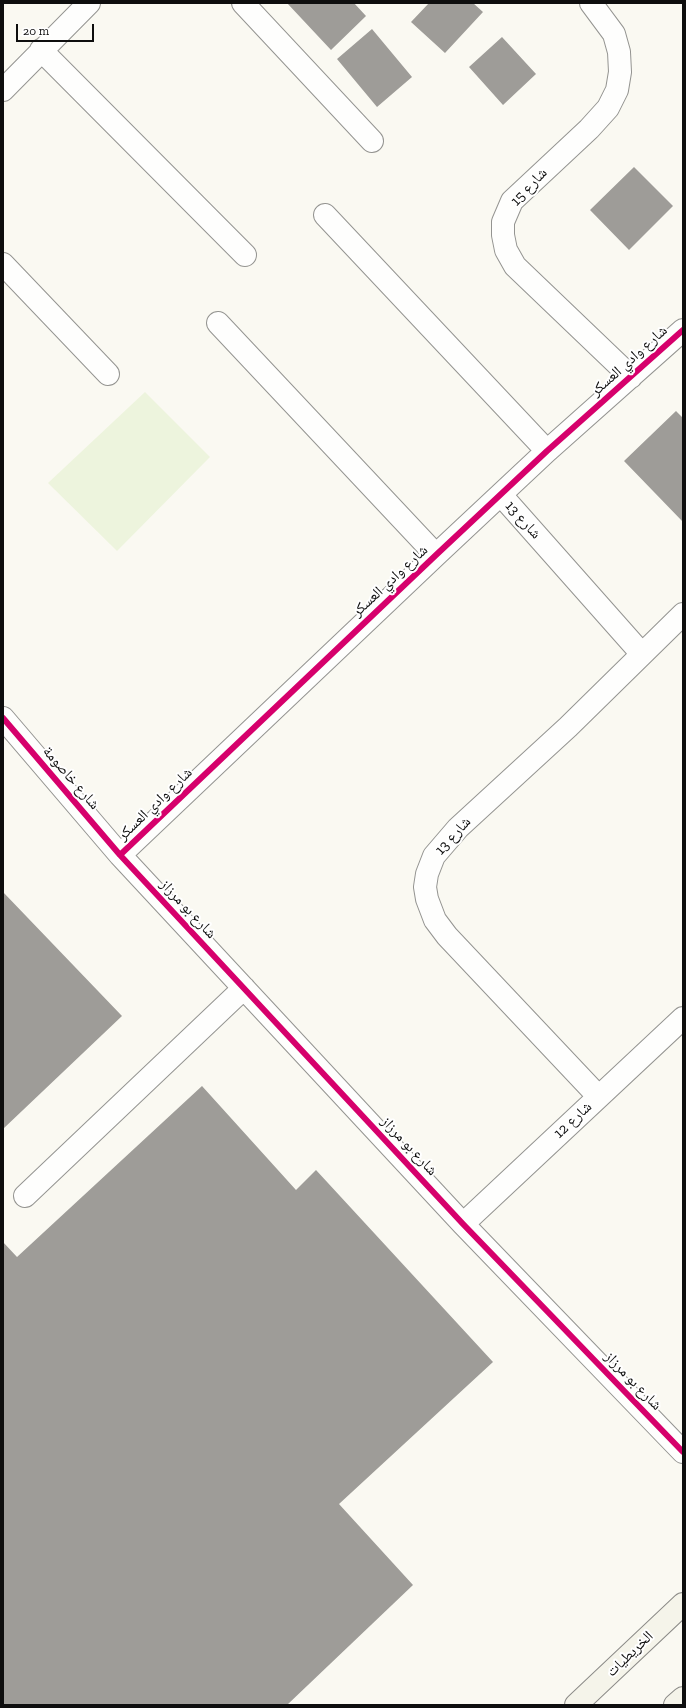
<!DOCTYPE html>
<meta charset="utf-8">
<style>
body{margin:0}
#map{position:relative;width:686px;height:1708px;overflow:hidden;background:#faf9f2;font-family:"Zilla Slab",serif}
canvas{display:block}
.frame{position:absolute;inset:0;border:4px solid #0e0e0e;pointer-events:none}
.scale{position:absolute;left:16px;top:24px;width:78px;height:18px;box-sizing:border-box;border:2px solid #0e0e0e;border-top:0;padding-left:5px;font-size:12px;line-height:14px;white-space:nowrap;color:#0e0e0e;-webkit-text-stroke:3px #fff;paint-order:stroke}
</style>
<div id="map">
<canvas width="686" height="1708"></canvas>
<div class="frame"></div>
<div class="scale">20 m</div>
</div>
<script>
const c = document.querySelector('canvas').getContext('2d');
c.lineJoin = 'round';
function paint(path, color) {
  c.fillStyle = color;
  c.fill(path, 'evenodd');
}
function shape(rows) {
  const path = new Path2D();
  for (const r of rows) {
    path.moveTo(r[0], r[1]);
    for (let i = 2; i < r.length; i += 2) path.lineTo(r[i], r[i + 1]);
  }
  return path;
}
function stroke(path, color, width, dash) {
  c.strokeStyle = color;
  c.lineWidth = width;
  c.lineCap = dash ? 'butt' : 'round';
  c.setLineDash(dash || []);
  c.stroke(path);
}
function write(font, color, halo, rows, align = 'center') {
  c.font = font + ' "Zilla Slab","Noto Naskh Arabic",serif';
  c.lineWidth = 4;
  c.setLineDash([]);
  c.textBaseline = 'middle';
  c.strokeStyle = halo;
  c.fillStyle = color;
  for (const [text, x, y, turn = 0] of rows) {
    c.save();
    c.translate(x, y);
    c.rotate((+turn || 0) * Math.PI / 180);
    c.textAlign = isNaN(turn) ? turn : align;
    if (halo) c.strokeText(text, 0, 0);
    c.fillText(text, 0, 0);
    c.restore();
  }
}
paint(shape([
 [145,392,210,457,117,551,48,483]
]), '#edf4dd');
paint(shape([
 [287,3,354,3,366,16,331,50],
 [429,3,473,3,483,12,445,53,411,22],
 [372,29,412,77,377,107,337,59],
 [502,37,536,74,503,105,469,67],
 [634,167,673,206,629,250,590,210],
 [676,411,683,418,683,522,624,461],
 [3,892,122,1016,3,1129],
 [202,1086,296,1190,316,1170,493,1362,339,1504,413,1585,287,1705,3,1705,3,1242,17,1257]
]), '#9e9c98');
const street = shape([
 [243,3,372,141],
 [591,3,614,34,619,52,620,72,617,90,608,108,589,129,512,201,503,222,503,235,506,250,515,266,631,377],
 [41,50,245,255],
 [3,90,89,3],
 [325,215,547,451],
 [3,264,108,374],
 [218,323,436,555],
 [501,495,641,653],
 [3,718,120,855,463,1224,683,1452],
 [120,855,436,555,547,451,683,330],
 [598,1096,447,936,435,920,427,899,425,887,427,874,434,856,458,828,568,727,683,614],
 [25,1196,244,988],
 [463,1224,683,1018]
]);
const secondary = shape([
 [576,1705,683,1604],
 [675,1705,683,1698]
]);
stroke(street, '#949491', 24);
stroke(secondary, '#8b8a87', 24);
stroke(street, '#fefefd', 22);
stroke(secondary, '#f5f4ea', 22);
stroke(shape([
 [3,718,120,855,463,1224,683,1452],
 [120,855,436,555,547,451,683,330]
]), '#d6006c', 6);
write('15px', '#0e0e0e', '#fff', [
 ["شارع 15",529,187,-47],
 ["شارع وادي العسكر",629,361,-42],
 ["شارع 13",523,520,48],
 ["شارع وادي العسكر",390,581,-43],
 ["شارع خاصومة",71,778,49],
 ["شارع وادي العسكر",155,804,-44],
 ["شارع 13",453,836,-48],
 ["شارع بو مرزاز",188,909,47],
 ["شارع 12",573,1120,-43],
 ["شارع بو مرزاز",409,1146,47],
 ["شارع بو مرزاز",633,1381,46],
 ["الخريطيات",630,1654,-44]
]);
</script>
